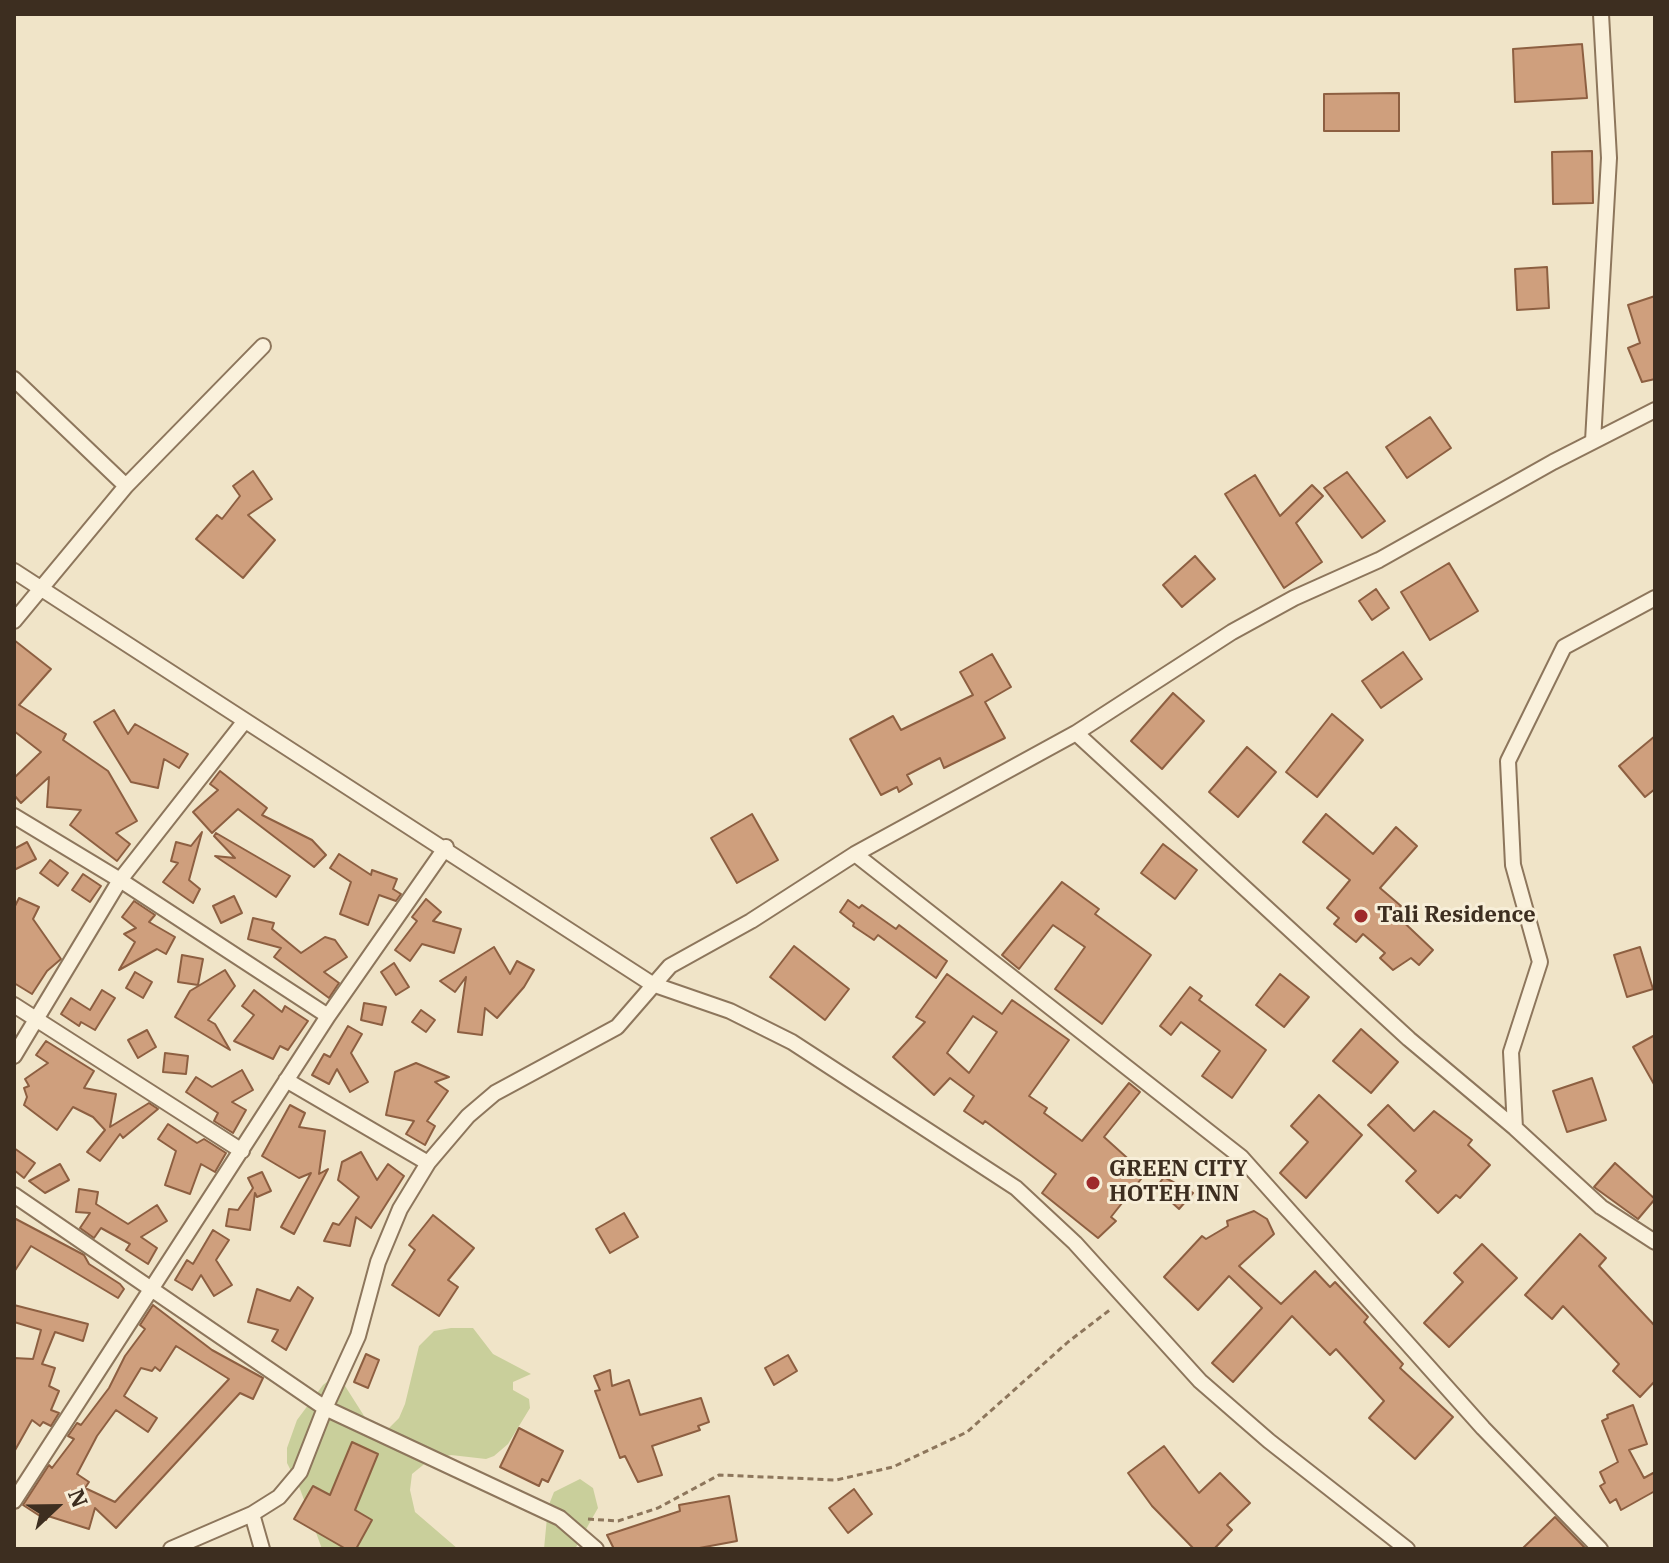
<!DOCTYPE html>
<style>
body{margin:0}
#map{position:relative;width:1669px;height:1563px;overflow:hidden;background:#f0e4c8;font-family:"IBM Plex Serif",serif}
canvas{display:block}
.frame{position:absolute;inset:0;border:16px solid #3d2e20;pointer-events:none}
.north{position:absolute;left:16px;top:1467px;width:80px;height:80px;-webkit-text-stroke:6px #f7eed8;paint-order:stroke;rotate:68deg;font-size:22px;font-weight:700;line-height:32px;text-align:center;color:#3d2e20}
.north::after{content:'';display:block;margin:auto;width:28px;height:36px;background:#3d2e20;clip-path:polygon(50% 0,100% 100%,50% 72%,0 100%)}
</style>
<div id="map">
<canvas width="1669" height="1563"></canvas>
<div class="frame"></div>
<div class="north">N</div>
</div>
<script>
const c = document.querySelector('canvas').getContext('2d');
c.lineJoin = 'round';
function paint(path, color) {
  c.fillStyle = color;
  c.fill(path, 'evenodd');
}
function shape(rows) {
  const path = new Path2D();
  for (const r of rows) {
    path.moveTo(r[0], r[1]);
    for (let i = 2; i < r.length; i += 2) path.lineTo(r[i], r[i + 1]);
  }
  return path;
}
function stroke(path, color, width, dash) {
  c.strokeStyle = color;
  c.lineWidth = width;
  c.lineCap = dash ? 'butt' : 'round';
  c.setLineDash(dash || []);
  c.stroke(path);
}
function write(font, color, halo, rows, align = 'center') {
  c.font = font + ' "IBM Plex Serif",serif';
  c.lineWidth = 6;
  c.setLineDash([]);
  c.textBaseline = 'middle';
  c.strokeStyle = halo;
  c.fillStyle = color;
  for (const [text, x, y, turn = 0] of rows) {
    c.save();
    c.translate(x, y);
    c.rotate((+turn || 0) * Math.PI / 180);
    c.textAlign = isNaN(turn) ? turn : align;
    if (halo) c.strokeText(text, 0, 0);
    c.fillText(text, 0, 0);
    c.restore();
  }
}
paint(shape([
 [451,1328,473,1328,493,1354,531,1374,513,1382,513,1390,529,1399,530,1408,508,1444,494,1456,486,1459,451,1455,428,1461,412,1474,410,1490,415,1512,458,1549,322,1549,300,1489,287,1463,287,1448,297,1420,323,1385,332,1378,340,1378,366,1419,380,1432,388,1429,399,1418,405,1404,419,1346,434,1331],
 [580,1479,593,1488,598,1508,594,1515,575,1549,544,1549,548,1507,554,1492]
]), '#c9cf9b');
const building = shape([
 [1582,44,1587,98,1515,102,1513,49,1582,44],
 [1399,93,1399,131,1324,131,1324,94,1399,93],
 [1592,151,1593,203,1553,204,1552,152,1592,151],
 [1547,267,1549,308,1517,310,1515,269,1547,267],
 [1655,296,1655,379,1642,382,1628,348,1640,343,1628,305,1655,296],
 [1430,417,1451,448,1407,478,1386,447,1430,417],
 [253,471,272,499,248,515,275,540,243,578,196,539,217,515,222,519,240,496,233,486,253,471],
 [1347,472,1385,521,1362,538,1324,488,1347,472],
 [1255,475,1280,516,1312,485,1323,496,1296,523,1322,562,1284,588,1225,494,1255,475],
 [1195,556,1215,579,1182,607,1163,585,1195,556],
 [1449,563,1478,611,1430,640,1401,592,1449,563],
 [1376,589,1389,608,1372,620,1359,601,1376,589],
 [14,640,51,669,19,705,66,734,63,740,108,771,137,821,116,833,130,844,117,861,70,825,81,810,47,807,49,777,21,803,14,795,14,778,41,752,14,731,14,640],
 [1403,652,1422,679,1381,708,1362,681,1403,652],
 [992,654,1011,687,985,702,1005,738,944,768,940,758,907,775,912,784,899,792,897,787,881,795,850,739,893,716,901,730,973,695,960,672,992,654],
 [1173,693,1204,721,1162,769,1131,741,1173,693],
 [114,710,128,734,135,724,188,754,179,768,164,759,158,788,131,782,94,722,114,710],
 [1332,714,1363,740,1317,797,1286,772,1332,714],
 [1655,736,1655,789,1645,797,1619,766,1655,736],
 [1247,747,1276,772,1238,817,1209,792,1247,747],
 [220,771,267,808,262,815,312,840,326,855,314,867,238,809,212,833,193,812,218,790,210,784,220,771],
 [752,814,778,860,737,883,711,838,752,814],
 [1326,814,1373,854,1396,827,1417,846,1380,888,1401,906,1394,913,1433,950,1419,965,1411,958,1393,970,1380,958,1385,953,1363,934,1356,942,1334,924,1339,918,1327,908,1350,880,1303,842,1326,814],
 [202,832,189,880,200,889,193,903,163,882,178,863,171,861,176,842,191,846,202,832],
 [216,833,290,876,276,897,215,856,235,858,214,836,216,833],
 [27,842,36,859,14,870,14,849,27,842],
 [1163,844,1197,870,1175,899,1141,873,1163,844],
 [339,854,371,875,372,870,397,879,393,889,401,894,396,901,379,895,368,925,340,914,351,882,330,868,339,854],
 [50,860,68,873,58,886,40,873,50,860],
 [83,874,101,886,90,902,72,890,83,874],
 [1062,882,1099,909,1095,914,1151,955,1102,1024,1055,989,1085,947,1053,925,1019,969,1002,955,1062,882],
 [234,896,242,913,221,923,213,906,234,896],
 [19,898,39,907,33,919,61,959,47,971,32,994,14,983,14,908,19,898],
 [426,899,441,912,433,921,461,929,454,953,422,944,410,961,395,950,417,921,412,917,426,899],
 [848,900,859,908,862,905,896,929,899,925,947,961,936,978,878,935,874,940,853,926,854,923,840,912,848,900],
 [134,901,155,915,149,922,175,937,166,954,157,949,119,970,135,942,124,934,136,928,122,917,134,901],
 [253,918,274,923,272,929,301,953,325,937,335,940,347,957,324,972,339,983,329,998,274,957,281,948,248,939,253,918],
 [794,946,849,989,825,1020,770,977,794,946],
 [494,947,510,974,517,961,534,970,524,987,497,1018,485,1008,482,1035,458,1032,466,977,455,992,440,981,494,947],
 [1640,947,1653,989,1627,997,1614,955,1640,947],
 [182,955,203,959,198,985,178,982,182,955],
 [394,963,409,987,396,995,381,972,394,963],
 [225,970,235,986,208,1020,215,1024,230,1050,175,1017,190,991,225,970],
 [135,972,152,982,143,998,126,988,135,972],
 [947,974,1002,1014,1012,1000,1069,1040,1029,1096,1047,1108,1044,1113,1082,1141,1129,1083,1140,1092,1104,1137,1145,1174,1111,1217,1116,1221,1098,1238,1042,1193,1056,1174,985,1121,983,1124,964,1111,974,1096,950,1078,934,1095,893,1057,925,1022,916,1017,947,974],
 [973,1016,997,1032,969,1073,947,1053,973,1016],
 [1280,974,1309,997,1284,1027,1256,1005,1280,974],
 [1190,987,1202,996,1199,1000,1266,1050,1232,1098,1202,1076,1220,1051,1181,1022,1171,1035,1160,1026,1190,987],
 [102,990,115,998,95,1030,81,1022,79,1026,61,1014,71,998,90,1010,102,990],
 [254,990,282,1012,285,1006,308,1021,288,1050,280,1046,273,1059,234,1041,254,1015,242,1006,254,990],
 [364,1003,386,1007,382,1025,361,1020,364,1003],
 [421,1010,435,1020,426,1032,412,1022,421,1010],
 [348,1026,362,1034,351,1053,368,1082,350,1092,337,1069,329,1084,312,1075,324,1054,330,1057,348,1026],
 [1361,1029,1398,1062,1371,1093,1333,1061,1361,1029],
 [147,1030,156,1047,138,1058,128,1040,147,1030],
 [1655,1035,1655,1086,1633,1047,1655,1035],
 [46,1041,94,1071,84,1088,116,1094,110,1127,149,1103,158,1109,123,1138,120,1134,100,1161,87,1152,105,1130,93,1117,73,1107,57,1130,24,1105,27,1097,24,1088,29,1086,25,1079,48,1063,36,1055,46,1041],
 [165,1053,188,1056,186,1074,163,1072,165,1053],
 [416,1063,449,1077,435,1082,448,1091,427,1121,435,1126,425,1145,406,1134,414,1121,386,1115,395,1072,416,1063],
 [242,1070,253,1090,232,1102,246,1110,233,1133,214,1121,218,1113,186,1092,196,1077,212,1087,242,1070],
 [1592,1078,1606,1120,1567,1132,1553,1091,1592,1078],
 [1319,1095,1362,1135,1306,1198,1280,1173,1308,1142,1291,1126,1319,1095],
 [290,1105,305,1113,299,1127,325,1131,319,1174,328,1169,294,1234,281,1227,311,1173,299,1178,262,1156,290,1105],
 [1388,1105,1414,1131,1434,1111,1472,1140,1468,1145,1490,1165,1460,1198,1456,1195,1438,1213,1406,1181,1416,1171,1368,1125,1388,1105],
 [168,1124,197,1143,204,1139,226,1153,215,1172,201,1164,190,1194,165,1185,176,1151,158,1139,168,1124],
 [14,1148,35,1163,24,1178,14,1170,14,1148],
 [361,1152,377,1180,388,1164,404,1176,371,1228,356,1217,350,1246,324,1241,333,1223,339,1225,359,1197,338,1180,342,1162,361,1152],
 [1615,1163,1655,1199,1638,1219,1594,1187,1615,1163],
 [60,1164,69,1180,45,1193,29,1181,60,1164],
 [262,1172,271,1191,257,1197,255,1193,250,1230,226,1226,229,1209,238,1210,253,1188,248,1178,262,1172],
 [1164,1177,1193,1193,1179,1209,1156,1188,1164,1177],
 [79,1189,98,1192,96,1204,128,1224,157,1205,167,1221,141,1237,157,1248,148,1264,126,1250,130,1244,101,1228,94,1238,80,1228,90,1213,76,1212,79,1189],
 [1254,1211,1267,1219,1274,1234,1239,1266,1281,1304,1315,1271,1330,1287,1335,1282,1368,1317,1364,1322,1403,1364,1400,1368,1453,1417,1415,1459,1369,1418,1384,1401,1336,1349,1330,1355,1292,1316,1233,1382,1212,1363,1262,1308,1229,1276,1198,1310,1164,1277,1202,1236,1206,1239,1228,1226,1227,1221,1254,1211],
 [624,1213,638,1237,610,1253,596,1229,624,1213],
 [433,1215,474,1248,448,1280,458,1287,439,1316,392,1285,415,1250,409,1245,433,1215],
 [14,1218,84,1255,89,1264,120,1284,124,1289,118,1298,31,1246,14,1272,14,1218],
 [213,1230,229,1240,216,1260,232,1285,214,1296,201,1275,192,1290,175,1280,187,1260,193,1264,213,1230],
 [1580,1234,1606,1258,1599,1266,1655,1326,1655,1381,1640,1397,1613,1371,1619,1364,1563,1306,1552,1319,1525,1295,1580,1234],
 [1482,1244,1517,1278,1449,1347,1424,1323,1463,1282,1454,1273,1482,1244],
 [298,1287,313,1298,286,1350,272,1341,278,1330,248,1322,257,1289,290,1301,298,1287],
 [14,1305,88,1324,83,1341,55,1332,42,1364,55,1368,49,1386,59,1391,51,1410,59,1413,51,1426,43,1422,40,1426,32,1420,14,1452,14,1358,33,1359,41,1330,14,1322,14,1305],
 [153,1305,212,1350,263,1378,253,1399,240,1393,116,1528,95,1508,89,1529,48,1516,46,1520,23,1505,49,1465,52,1468,74,1439,68,1436,77,1423,81,1425,109,1388,125,1356,145,1329,140,1325,153,1305],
 [176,1346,229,1379,115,1502,85,1488,89,1482,77,1474,97,1436,116,1410,148,1432,157,1418,124,1396,141,1368,152,1371,155,1367,160,1371,176,1346],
 [366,1354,379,1360,368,1388,354,1382,366,1354],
 [788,1355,797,1371,774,1385,765,1368,788,1355],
 [610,1370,612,1386,629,1380,640,1415,701,1398,709,1422,698,1426,700,1430,652,1446,662,1475,638,1482,625,1456,620,1458,595,1391,600,1390,594,1376,610,1370],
 [1633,1405,1647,1444,1629,1450,1644,1478,1655,1472,1655,1491,1621,1510,1616,1499,1610,1503,1600,1486,1605,1483,1600,1472,1618,1462,1602,1421,1608,1418,1607,1415,1633,1405],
 [519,1428,563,1451,548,1482,542,1479,539,1486,500,1467,519,1428],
 [352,1442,378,1454,355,1510,372,1520,356,1549,346,1549,294,1519,313,1486,330,1495,352,1442],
 [1164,1446,1199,1493,1220,1473,1250,1503,1227,1525,1232,1530,1214,1549,1194,1549,1152,1506,1128,1473,1164,1446],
 [854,1489,872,1514,848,1533,829,1508,854,1489],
 [729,1496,737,1541,694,1549,614,1549,607,1535,680,1511,679,1505,729,1496],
 [1555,1517,1586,1549,1522,1549,1555,1517]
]);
paint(building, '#cf9f7d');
stroke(building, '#8d5f41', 2);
const street = shape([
 [14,379,126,486],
 [1593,441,1609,158,1601,14],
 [14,571,652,984,730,1011,792,1042,1016,1188,1075,1243,1200,1381,1269,1441,1407,1549],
 [14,621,126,486,263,346],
 [1076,733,1409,1039,1515,1128,1601,1207,1655,1242],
 [14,816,120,880,328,1016],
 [855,854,1241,1157,1483,1428,1600,1549],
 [14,1005,242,1151],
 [14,1056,120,880,244,722],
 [286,1080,428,1163],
 [1515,1128,1511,1052,1540,962,1513,865,1508,761,1564,647,1655,598],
 [14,1195,325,1408,358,1336,378,1262,400,1209,428,1163,468,1116,495,1093,617,1027,670,966,751,921,855,854,1076,733,1232,632,1294,598,1379,560,1553,462,1655,410],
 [14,1501,328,1016,446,847],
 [252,1514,262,1549],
 [171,1549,252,1514,279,1497,300,1472,325,1408,560,1518,596,1549]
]);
stroke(street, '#8d765c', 18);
stroke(shape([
 [588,1519,618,1521,658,1508,719,1475,836,1480,893,1467,967,1432,1068,1342,1111,1309]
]), '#8d765c', 3, [6, 4]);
stroke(street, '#faf1dc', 14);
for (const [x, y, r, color] of [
 [1361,916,8,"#9e2a2b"],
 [1093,1183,8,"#9e2a2b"]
]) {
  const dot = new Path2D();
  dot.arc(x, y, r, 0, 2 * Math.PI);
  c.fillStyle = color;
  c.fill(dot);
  stroke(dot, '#f7eed8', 3);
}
write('bold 22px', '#3d2e20', '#f7eed8', [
 ["Tali Residence",1377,916],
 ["GREEN CITY",1109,1170],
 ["HOTEH INN",1109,1195]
], 'left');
</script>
